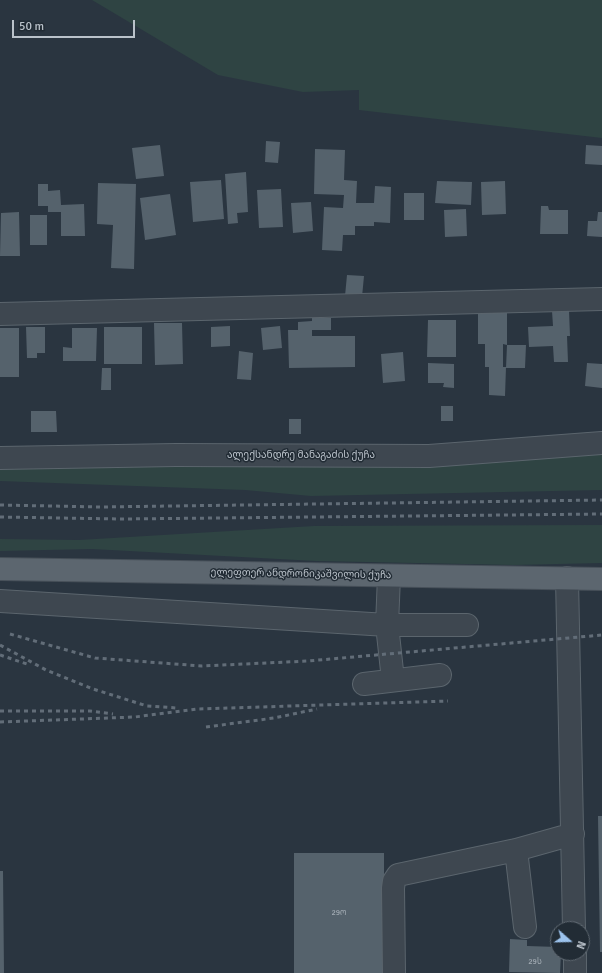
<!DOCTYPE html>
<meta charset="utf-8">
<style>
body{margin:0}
#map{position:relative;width:602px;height:973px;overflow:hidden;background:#2a3540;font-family:Signika,sans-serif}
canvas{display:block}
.north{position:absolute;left:550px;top:921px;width:40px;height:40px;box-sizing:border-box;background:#222c35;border:1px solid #5f6871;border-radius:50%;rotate:110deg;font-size:11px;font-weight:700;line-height:16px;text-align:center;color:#bac2ca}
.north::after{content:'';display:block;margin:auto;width:14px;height:18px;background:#9cc3ed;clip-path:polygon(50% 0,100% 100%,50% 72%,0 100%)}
.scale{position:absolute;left:12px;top:20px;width:123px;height:18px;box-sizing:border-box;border:2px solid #bac2ca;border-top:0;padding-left:5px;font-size:12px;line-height:14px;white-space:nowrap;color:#bac2ca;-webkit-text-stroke:3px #222c35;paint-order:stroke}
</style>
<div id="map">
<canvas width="602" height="973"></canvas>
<div class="north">N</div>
<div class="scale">50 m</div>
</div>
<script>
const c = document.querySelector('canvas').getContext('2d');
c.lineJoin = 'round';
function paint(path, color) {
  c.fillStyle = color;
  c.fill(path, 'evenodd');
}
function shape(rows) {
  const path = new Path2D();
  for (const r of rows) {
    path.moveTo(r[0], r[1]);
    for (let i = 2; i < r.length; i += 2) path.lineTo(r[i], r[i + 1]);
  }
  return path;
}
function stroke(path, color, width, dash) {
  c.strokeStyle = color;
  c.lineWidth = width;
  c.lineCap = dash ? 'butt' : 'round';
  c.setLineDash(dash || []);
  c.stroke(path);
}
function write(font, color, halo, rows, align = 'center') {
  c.font = font + ' Signika,"Noto Sans Georgian",sans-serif';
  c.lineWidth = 3;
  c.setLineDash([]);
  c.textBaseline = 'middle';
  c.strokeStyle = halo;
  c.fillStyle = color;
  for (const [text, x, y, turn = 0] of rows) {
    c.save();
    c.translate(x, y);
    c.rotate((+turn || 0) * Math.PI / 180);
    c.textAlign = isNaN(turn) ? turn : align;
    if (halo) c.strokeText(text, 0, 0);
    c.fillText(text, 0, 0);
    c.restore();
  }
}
paint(shape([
 [92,0,602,0,602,138,359,110,359,90,303,92,218,75],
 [602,450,602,490,311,496,245,490,0,481,0,468],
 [602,525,602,563,514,565,316,561,92,549,0,551,0,539,79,540,314,526]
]), '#2f4443');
paint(shape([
 [266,141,280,142,278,163,265,162],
 [160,145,164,176,136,179,132,148],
 [586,145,602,146,602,165,585,164],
 [315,149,345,150,344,180,357,181,356,203,374,203,375,186,391,187,390,223,374,222,374,226,355,226,355,235,343,235,342,251,322,250,324,207,343,208,344,195,314,194],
 [246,172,248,212,237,213,238,223,228,224,225,174],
 [221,180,224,219,193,222,190,182],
 [437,181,472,182,471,205,435,203],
 [505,181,506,214,482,215,481,182],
 [98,183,136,184,134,269,111,268,113,225,97,224],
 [38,184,48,184,48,191,60,190,61,205,84,204,85,236,61,236,61,212,48,212,48,206,38,206],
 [281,189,283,227,259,228,257,190],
 [404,193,424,193,424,220,404,220],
 [170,194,176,235,145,240,140,198],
 [311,202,313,231,293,233,291,203],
 [541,206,548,206,549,210,568,210,568,234,540,234],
 [466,209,467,236,445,237,444,210],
 [19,212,20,256,0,256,1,213],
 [598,212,602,212,602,237,587,236,588,221,597,221],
 [30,215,47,215,47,245,30,245],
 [347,275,364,276,362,297,345,296],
 [569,310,570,336,567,336,568,362,554,362,553,346,529,347,528,327,553,326,552,311],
 [478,313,507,313,507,345,526,345,525,368,506,368,507,345,503,344,503,367,506,367,505,396,489,395,489,367,485,367,485,344,478,344],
 [312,318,331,318,331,330,312,330,312,336,355,336,355,367,289,368,288,330,298,330,298,322,312,321],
 [428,320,456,320,456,357,427,357],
 [154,323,182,323,183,364,155,365],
 [230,326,230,346,211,347,211,327],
 [280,326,282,348,263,350,261,328],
 [26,327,45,327,45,353,37,353,37,358,27,358],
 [104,327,142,327,142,364,104,364],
 [0,328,19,328,19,377,0,377],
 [72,328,97,328,96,361,63,361,63,347,72,348],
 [239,351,253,353,251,380,237,379],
 [403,352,405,381,383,383,381,354],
 [428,363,454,364,454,388,443,387,444,383,428,383],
 [587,363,602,364,602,388,585,386],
 [102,368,111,368,111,390,101,390],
 [441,406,453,406,453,421,441,421],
 [31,411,56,411,57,432,31,432],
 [289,419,301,419,301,434,289,434],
 [598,816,602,816,602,952,600,952],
 [294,853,384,853,384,973,294,973],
 [0,871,3,871,4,973,0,973],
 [510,939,527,940,527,946,558,947,558,953,561,953,560,973,509,972]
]), '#55626c');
const minor = shape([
 [0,314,602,299],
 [0,458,176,455,429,456,602,443],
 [389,576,387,625,393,680],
 [567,578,574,929],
 [0,601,387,625,467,625],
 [364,684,440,675],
 [516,850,525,927],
 [575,953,575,973],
 [394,973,393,888,394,881,398,875,516,850,573,834]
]);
const major = shape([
 [0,569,602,579]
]);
stroke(minor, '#5b656d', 24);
stroke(major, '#475059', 24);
stroke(minor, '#3e4750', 22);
stroke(major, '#5c666f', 22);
stroke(shape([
 [0,505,101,507,602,500],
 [0,517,120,519,602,514],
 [10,634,95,658,202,666,308,661,602,635],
 [0,645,46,670,93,689,147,706,177,708],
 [0,655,27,664],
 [0,711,90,711,113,714],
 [0,722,135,717,197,709,448,701],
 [206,727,274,718,317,709]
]), '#626d78', 3, [4, 4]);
write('8px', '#a1aab2', null, [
 ["29ო",339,913],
 ["29ს",535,962]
]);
write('10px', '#bac2ca', '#222c35', [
 ["ალექსანდრე მანაგაძის ქუჩა",301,455],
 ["ელეფთერ ანდრონიკაშვილის ქუჩა",301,574,1]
]);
</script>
